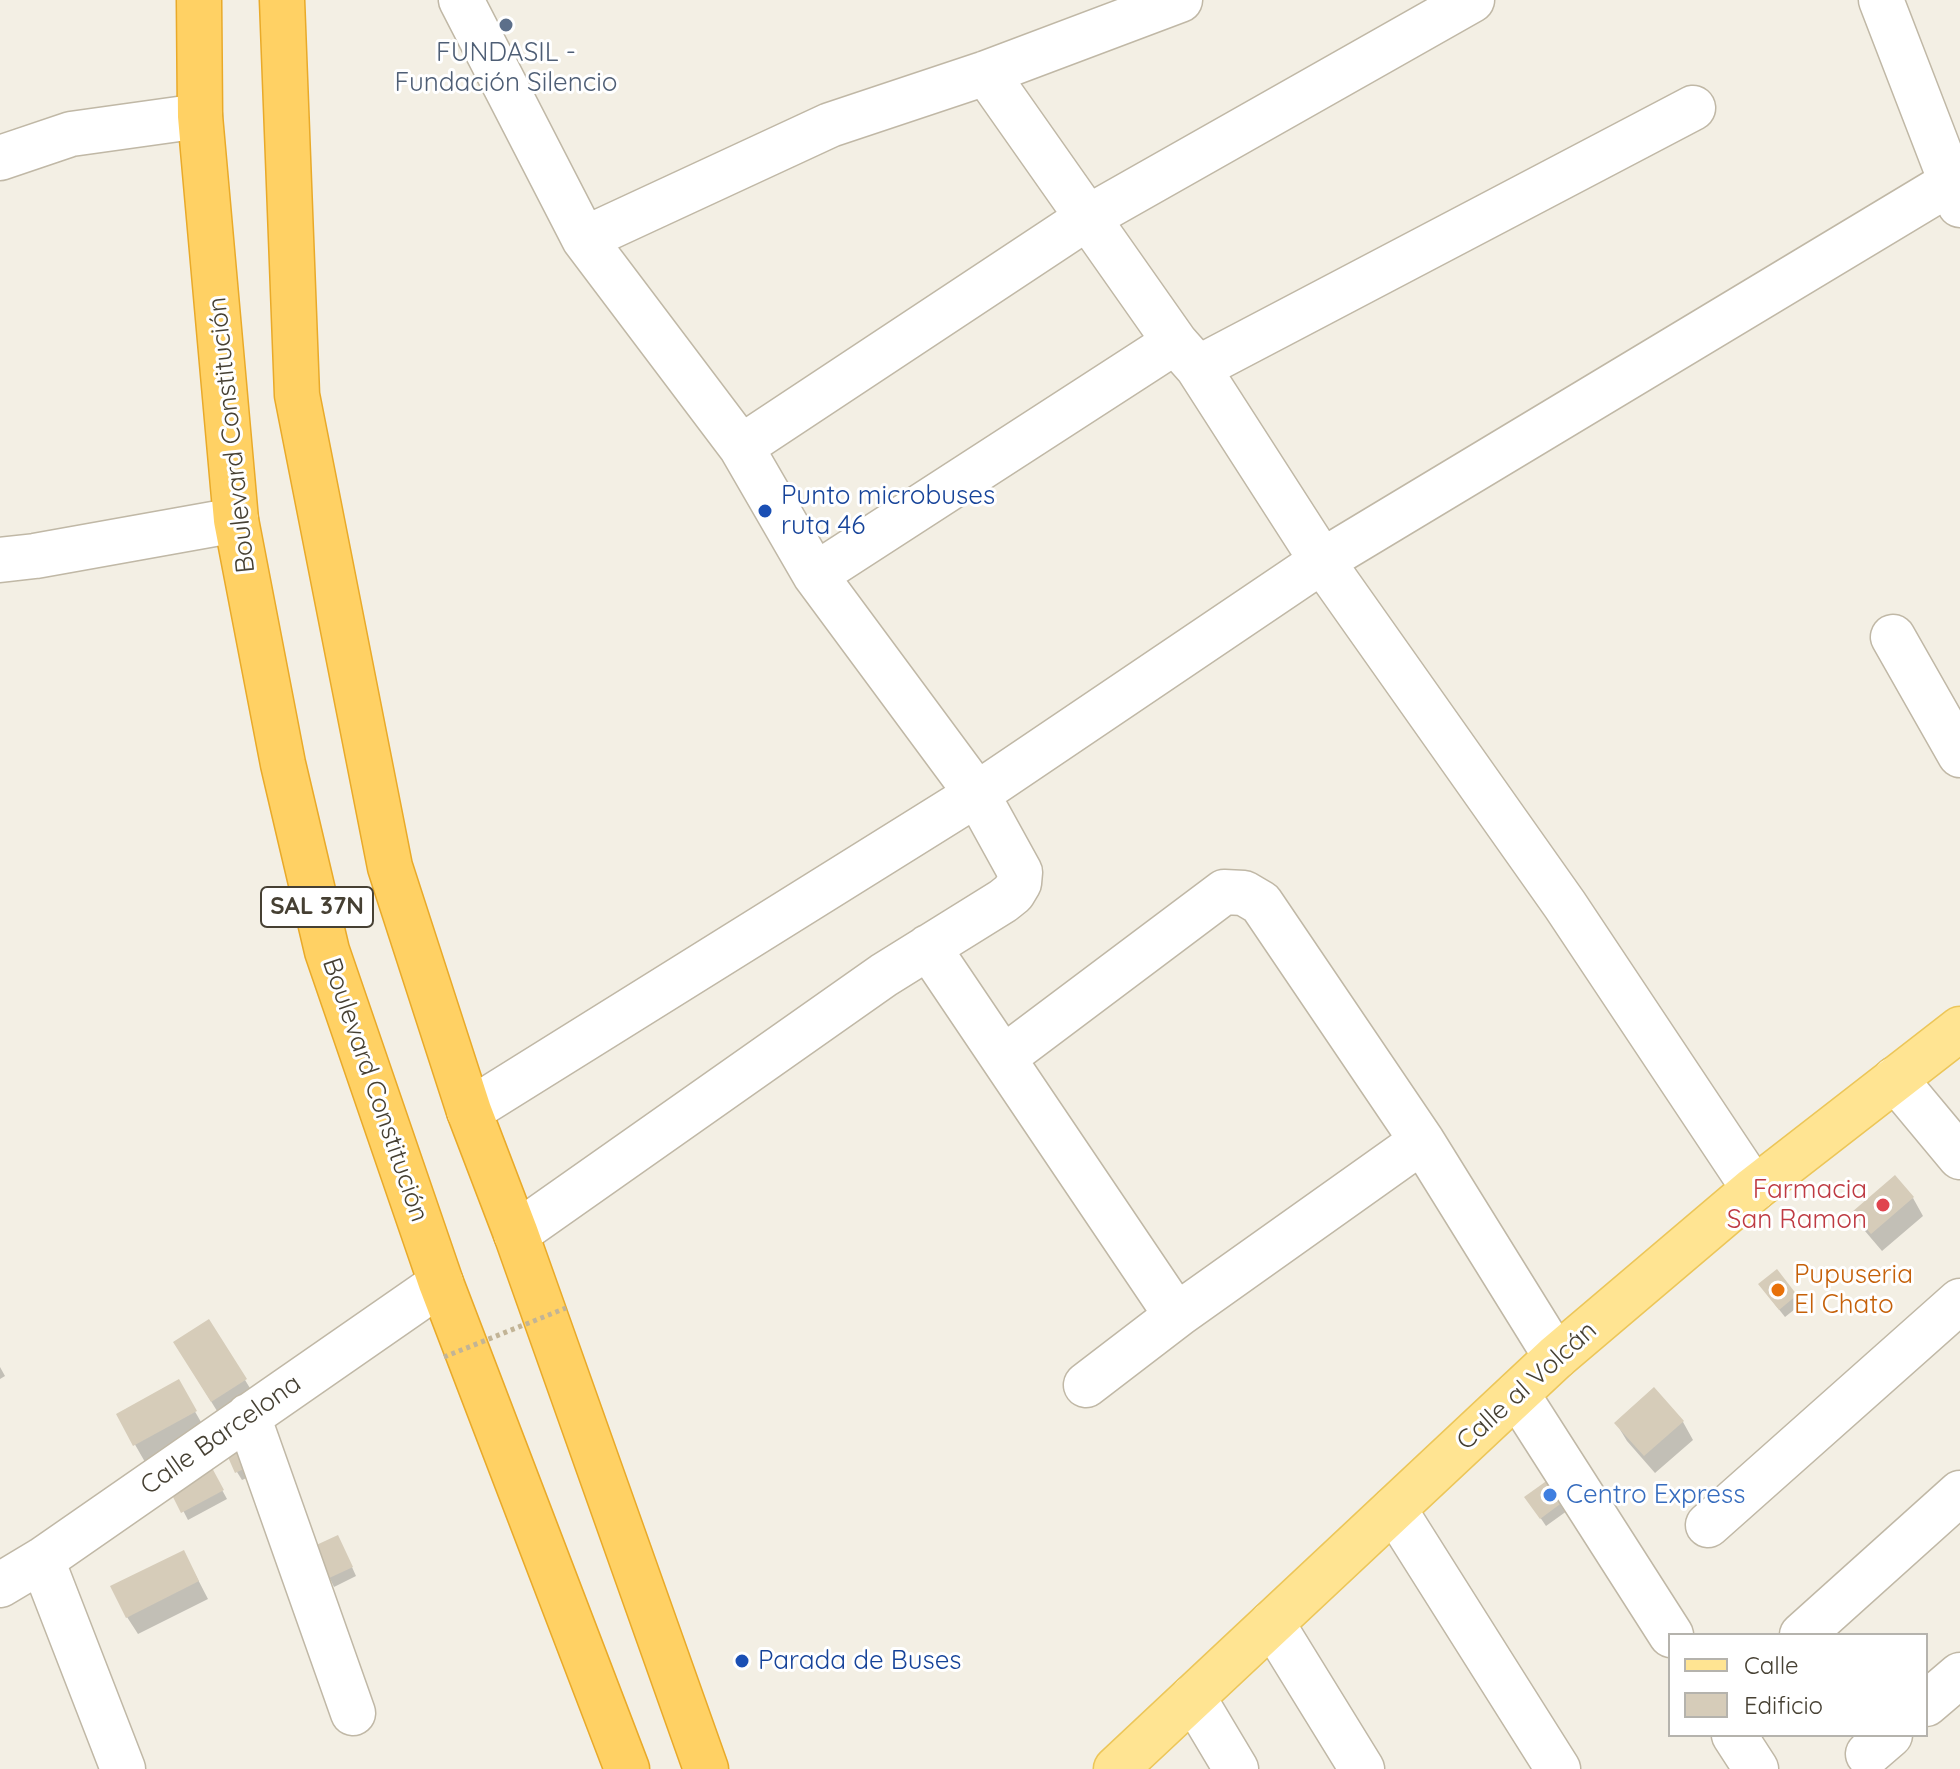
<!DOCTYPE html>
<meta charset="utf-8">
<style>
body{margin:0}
#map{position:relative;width:1960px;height:1769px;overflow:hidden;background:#f3efe4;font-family:Quicksand,sans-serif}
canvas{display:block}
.legend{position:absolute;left:1668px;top:1633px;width:260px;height:104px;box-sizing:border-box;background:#fff;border:2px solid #b5b3ad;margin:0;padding:10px 14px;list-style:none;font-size:24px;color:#464033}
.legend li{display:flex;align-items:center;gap:16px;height:40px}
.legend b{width:40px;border:2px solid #b5b3ad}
</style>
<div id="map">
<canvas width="1960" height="1769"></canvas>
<ul class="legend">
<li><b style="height:10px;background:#ffe492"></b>Calle</li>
<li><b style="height:22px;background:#d6ccb9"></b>Edificio</li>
</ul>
</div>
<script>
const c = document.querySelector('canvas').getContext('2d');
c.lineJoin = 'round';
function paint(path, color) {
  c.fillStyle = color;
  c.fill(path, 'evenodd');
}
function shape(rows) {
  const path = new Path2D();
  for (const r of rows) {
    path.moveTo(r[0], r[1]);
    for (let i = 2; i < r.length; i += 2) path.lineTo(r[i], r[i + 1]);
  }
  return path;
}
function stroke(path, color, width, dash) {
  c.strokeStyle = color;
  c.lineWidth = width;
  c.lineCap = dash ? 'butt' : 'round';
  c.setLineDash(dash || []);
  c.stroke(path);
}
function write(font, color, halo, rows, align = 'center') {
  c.font = font + ' Quicksand,sans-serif';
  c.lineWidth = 6;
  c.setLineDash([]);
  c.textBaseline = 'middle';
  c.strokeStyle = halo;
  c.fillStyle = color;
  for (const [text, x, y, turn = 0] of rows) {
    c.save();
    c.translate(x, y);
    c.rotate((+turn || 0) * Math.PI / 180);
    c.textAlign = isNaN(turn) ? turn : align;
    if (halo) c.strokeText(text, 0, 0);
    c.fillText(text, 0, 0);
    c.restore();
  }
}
paint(shape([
 [1913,1198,1923,1216,1882,1251,1865,1231,1855,1213],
 [1776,1272,1800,1305,1785,1317,1766,1293],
 [209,1321,256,1398,222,1419,186,1361],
 [0,1367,5,1376,0,1379],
 [178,1382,205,1429,145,1462,118,1415],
 [1654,1390,1683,1422,1693,1440,1655,1473,1627,1441,1616,1423],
 [243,1441,258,1473,242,1480,237,1472],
 [210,1468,227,1499,188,1520,172,1489],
 [1527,1498,1578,1503,1546,1526],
 [342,1545,356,1576,334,1587,315,1548],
 [193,1570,208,1599,138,1634,127,1617]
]), '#0003');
paint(shape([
 [1895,1175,1914,1197,1871,1234,1852,1212],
 [1777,1269,1797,1295,1779,1310,1758,1284],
 [209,1319,247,1379,211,1402,173,1342],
 [179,1379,197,1411,133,1446,116,1414],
 [1654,1387,1684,1421,1644,1456,1614,1423],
 [244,1439,255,1464,235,1473,224,1448],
 [211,1466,224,1490,181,1513,169,1489],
 [1559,1472,1575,1493,1540,1519,1524,1497],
 [338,1535,353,1567,327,1579,312,1547],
 [184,1550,199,1581,126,1618,110,1586]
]), '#d6ccb9');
const minor = shape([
 [461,0,584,239,741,447,815,575,977,794,1020,872,1019,883,1013,893,1003,901,884,975,516,1234],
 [1881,0,1960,205],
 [986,73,1175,342,1198,368,1322,561,1565,905,1754,1189],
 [0,158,71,134,200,116],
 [584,239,830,125,986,73,1180,0],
 [1198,368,1693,108],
 [741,447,1087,218,1472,0],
 [0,560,35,556,236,520],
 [815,575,1175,342],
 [1893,637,1960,755],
 [928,947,1168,1303,1180,1313],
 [1003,1058,1224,892,1244,893,1261,903,1422,1141,1556,1357],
 [1895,1079,1960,1157],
 [469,1111,977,794,1322,561,1950,183],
 [1086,1385,1180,1313,1422,1141],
 [1517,1394,1671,1635],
 [248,1416,353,1713],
 [1394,1509,1558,1769],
 [1708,1525,1960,1301],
 [42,1560,123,1769],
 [0,1585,42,1560,441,1283],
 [1272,1623,1362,1769],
 [1802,1635,1960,1493],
 [1193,1697,1236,1769],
 [1926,1704,1960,1675],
 [1734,1735,1756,1769],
 [1868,1754,1890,1735]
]);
const major = shape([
 [1116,1769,1556,1357,1754,1189,1960,1029]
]);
const highway = shape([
 [199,0,200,116,236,520,283,764,327,951,441,1283,627,1769],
 [282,0,297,395,390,867,469,1111,516,1234,706,1769]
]);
stroke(minor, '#c0b8a6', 47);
stroke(major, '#ecc659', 47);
stroke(highway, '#e9aa29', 47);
stroke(minor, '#fff', 44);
stroke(major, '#ffe492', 44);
stroke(highway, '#ffd164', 44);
stroke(shape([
 [444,1357,566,1308]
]), '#c2b496', 5, [4, 4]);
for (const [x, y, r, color] of [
 [506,25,8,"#5c6f8a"],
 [765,511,8,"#1a4fb4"],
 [1883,1205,8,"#e0444e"],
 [1778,1290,8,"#e8710a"],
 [1550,1495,8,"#3f7fe0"],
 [742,1661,8,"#1a4fb4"]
]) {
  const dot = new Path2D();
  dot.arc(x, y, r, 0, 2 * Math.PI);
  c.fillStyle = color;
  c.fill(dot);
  stroke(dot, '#fff', 3);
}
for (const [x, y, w] of [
 [317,907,112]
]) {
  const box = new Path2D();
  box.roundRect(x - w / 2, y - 20, w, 40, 6);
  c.fillStyle = '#fff';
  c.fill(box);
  stroke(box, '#464033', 2);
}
write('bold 24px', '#464033', null, [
 ["SAL 37N",317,907]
]);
write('26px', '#4e5e75', '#fff', [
 ["FUNDASIL -",506,53],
 ["Fundación Silencio",506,83]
]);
write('26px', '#464033', '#fff', [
 ["Boulevard Constitución",232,435,-96],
 ["Boulevard Constitución",375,1090,71],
 ["Calle al Volcán",1527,1386,-42],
 ["Calle Barcelona",221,1435,-35]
]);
write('26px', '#164399', '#fff', [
 ["Punto microbuses",781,496],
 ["ruta 46",781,526],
 ["Parada de Buses",758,1661]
], 'left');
write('26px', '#be3a42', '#fff', [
 ["Farmacia",1867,1190],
 ["San Ramon",1867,1220]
], 'right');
write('26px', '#c56008', '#fff', [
 ["Pupuseria",1794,1275],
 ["El Chato",1794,1305]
], 'left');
write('26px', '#366cbe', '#fff', [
 ["Centro Express",1566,1495]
], 'left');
</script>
